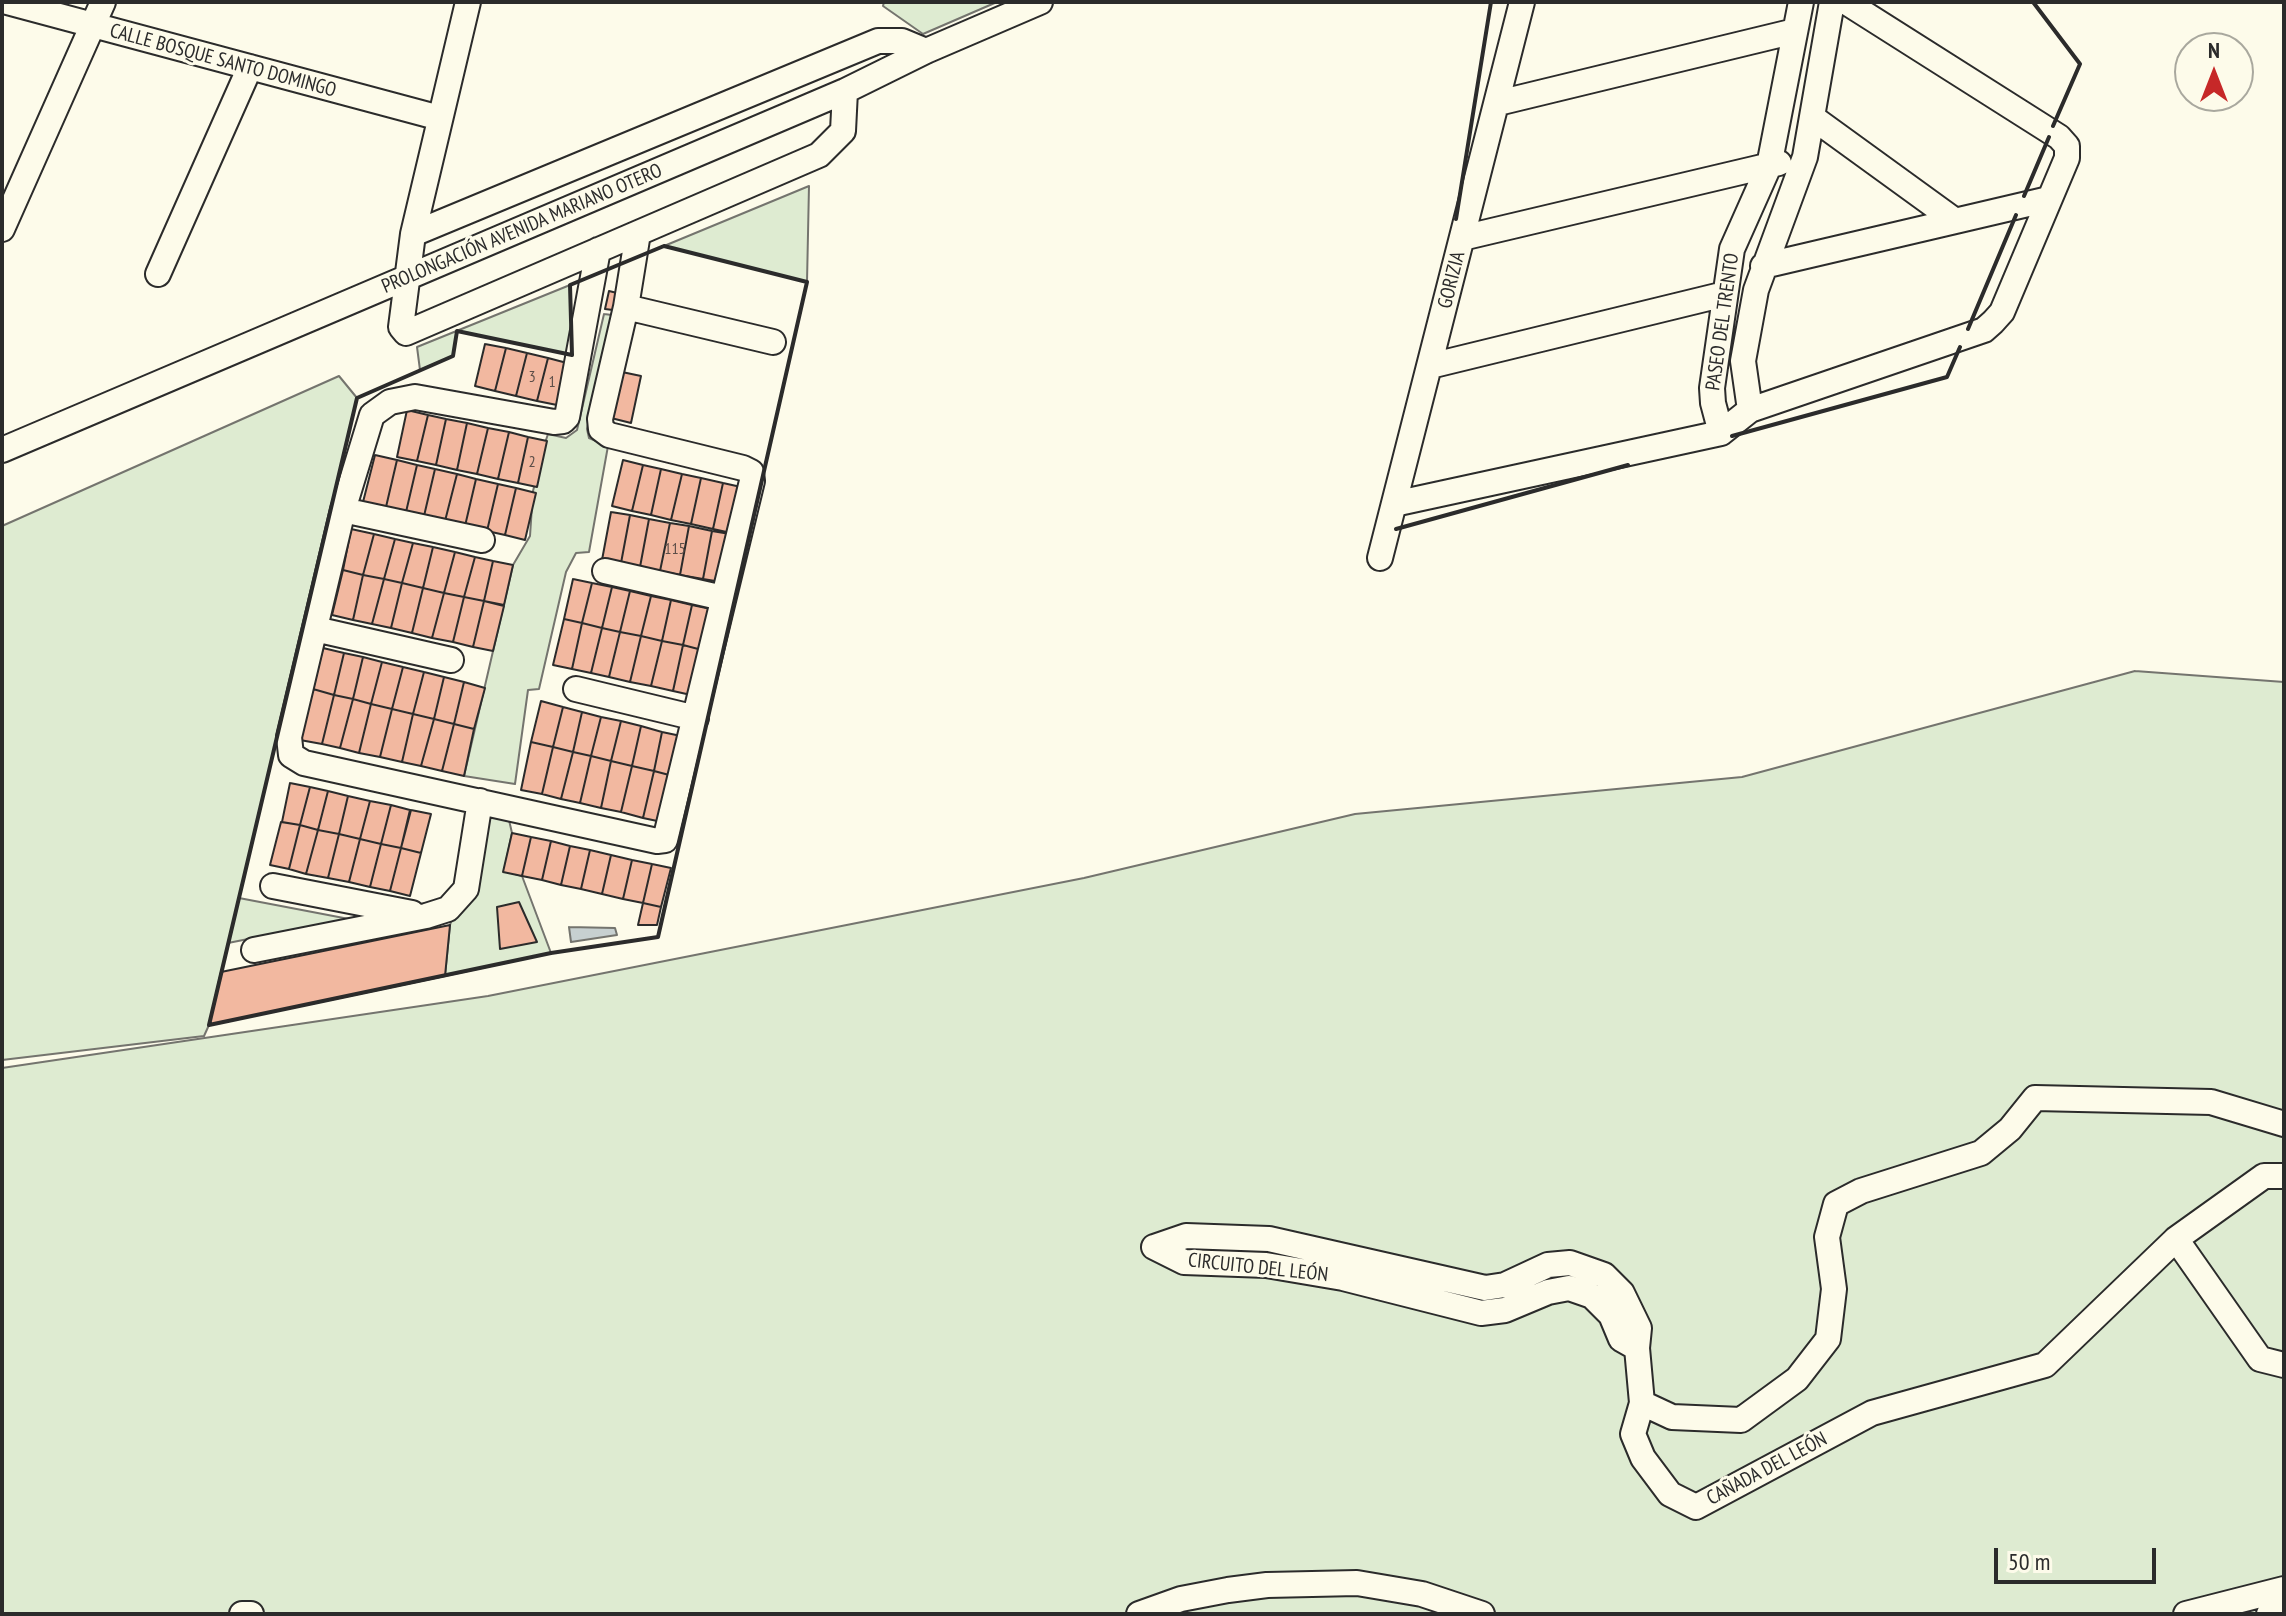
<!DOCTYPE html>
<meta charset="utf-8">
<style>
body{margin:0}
#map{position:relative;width:2286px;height:1616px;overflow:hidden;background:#fdfbea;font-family:"PT Sans Narrow",sans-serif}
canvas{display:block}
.frame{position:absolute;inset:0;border:4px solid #2b2b2b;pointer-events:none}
.north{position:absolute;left:2174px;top:32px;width:80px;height:80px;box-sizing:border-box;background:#fdfbea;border:2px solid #a9a89e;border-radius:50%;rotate:0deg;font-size:22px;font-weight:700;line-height:32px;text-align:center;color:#2b2b2b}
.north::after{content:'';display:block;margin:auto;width:28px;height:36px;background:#c62828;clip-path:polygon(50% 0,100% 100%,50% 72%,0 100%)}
.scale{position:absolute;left:1994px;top:1548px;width:162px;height:36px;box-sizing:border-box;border:4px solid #2b2b2b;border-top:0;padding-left:10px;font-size:24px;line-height:28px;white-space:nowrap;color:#2b2b2b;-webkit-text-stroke:6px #fdfbea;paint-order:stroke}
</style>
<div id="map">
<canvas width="2286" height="1616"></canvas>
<div class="frame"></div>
<div class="north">N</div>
<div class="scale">50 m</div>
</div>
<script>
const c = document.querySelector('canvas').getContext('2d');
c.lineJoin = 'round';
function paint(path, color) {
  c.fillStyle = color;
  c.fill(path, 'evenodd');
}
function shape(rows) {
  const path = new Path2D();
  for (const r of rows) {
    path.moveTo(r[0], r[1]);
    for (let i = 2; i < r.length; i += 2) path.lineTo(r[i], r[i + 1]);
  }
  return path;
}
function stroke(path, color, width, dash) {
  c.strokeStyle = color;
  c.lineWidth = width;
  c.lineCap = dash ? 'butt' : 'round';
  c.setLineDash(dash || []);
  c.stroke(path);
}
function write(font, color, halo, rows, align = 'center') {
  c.font = font + ' "PT Sans Narrow",sans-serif';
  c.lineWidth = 6;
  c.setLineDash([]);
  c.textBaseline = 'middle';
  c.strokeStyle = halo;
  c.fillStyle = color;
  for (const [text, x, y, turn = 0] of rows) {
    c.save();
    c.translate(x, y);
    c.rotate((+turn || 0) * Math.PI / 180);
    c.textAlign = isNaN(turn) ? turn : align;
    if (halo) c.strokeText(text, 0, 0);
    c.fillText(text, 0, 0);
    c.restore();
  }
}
const green = shape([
 [884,2,997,2,923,34,883,6,884,2],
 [809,186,807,282,664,246,809,186],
 [570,285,572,355,457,331,453,356,420,370,417,347,570,285],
 [604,314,612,315,587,429,589,438,608,446,589,552,576,553,566,572,539,689,528,690,515,784,464,776,513,565,530,536,533,491,545,443,548,434,566,438,577,430,604,314],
 [339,376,357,398,239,898,349,919,228,943,209,1025,204,1036,2,1060,2,526,339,376],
 [2135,671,2284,682,2284,1614,2,1614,2,1068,488,996,1084,878,1355,814,1742,777,2135,671],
 [490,804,506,807,512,833,504,871,522,876,551,953,445,976,450,925,490,804]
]);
paint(green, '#deebd1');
stroke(green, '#74746e', 2);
const water = shape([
 [569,927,615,928,617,935,571,942,569,927]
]);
paint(water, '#c7d0d0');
stroke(water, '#74746e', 2);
const building = shape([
 [609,291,617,293,613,310,605,309,609,291],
 [485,344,506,348,495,391,475,386,485,344],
 [506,348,527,353,516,396,495,391,506,348],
 [527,353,548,358,537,401,516,396,527,353],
 [548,358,567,363,557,405,537,401,548,358],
 [622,372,641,376,631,423,611,418,622,372],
 [407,410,428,415,417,461,397,457,407,410],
 [428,415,446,419,436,465,417,461,428,415],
 [446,419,467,423,457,470,436,465,446,419],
 [467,423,488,428,477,474,457,470,467,423],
 [488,428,509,432,498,479,477,474,488,428],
 [509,432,528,437,518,483,498,479,509,432],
 [528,437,547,441,537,487,518,483,528,437],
 [375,455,397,460,386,507,363,502,375,455],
 [397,460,417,465,406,512,386,507,397,460],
 [623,460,643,465,632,511,612,506,623,460],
 [417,465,435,469,424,516,406,512,417,465],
 [643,465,661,469,651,515,632,511,643,465],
 [435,469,457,474,445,521,424,516,435,469],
 [661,469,682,474,671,520,651,515,661,469],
 [457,474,476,479,465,526,445,521,457,474],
 [682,474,701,478,691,524,671,520,682,474],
 [701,478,723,483,713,529,691,524,701,478],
 [476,479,498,484,487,531,465,526,476,479],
 [723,483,741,487,731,533,713,529,723,483],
 [498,484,516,488,505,535,487,531,498,484],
 [516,488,536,493,525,540,505,535,516,488],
 [611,512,630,515,621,563,602,560,611,512],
 [630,515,649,519,640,567,621,563,630,515],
 [649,519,670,523,660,571,640,567,649,519],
 [670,523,689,526,680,575,660,571,670,523],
 [689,526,712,531,703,579,680,575,689,526],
 [351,529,374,534,363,575,343,570,351,529],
 [712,531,730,534,721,582,703,579,712,531],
 [374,534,395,539,384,579,363,575,374,534],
 [395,539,413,543,402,583,384,579,395,539],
 [413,543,433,547,423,588,402,583,413,543],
 [433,547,455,552,444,593,423,588,433,547],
 [455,552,475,557,464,597,444,593,455,552],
 [475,557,493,561,484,601,464,597,475,557],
 [493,561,513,565,504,605,484,601,493,561],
 [343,570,363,575,353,620,332,615,343,570],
 [363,575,384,579,372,624,353,620,363,575],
 [384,579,402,583,391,628,372,624,384,579],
 [573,579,592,583,582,623,564,619,573,579],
 [402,583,423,588,412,633,391,628,402,583],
 [592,583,612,587,602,628,582,623,592,583],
 [612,587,630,591,620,632,602,628,612,587],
 [423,588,444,593,432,638,412,633,423,588],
 [630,591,651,596,641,636,620,632,630,591],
 [444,593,464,597,453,642,432,638,444,593],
 [651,596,671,600,662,641,641,636,651,596],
 [464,597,484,601,473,647,453,642,464,597],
 [671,600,692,605,683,645,662,641,671,600],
 [484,601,504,606,493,651,473,647,484,601],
 [692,605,711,609,702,650,683,645,692,605],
 [564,619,582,623,572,669,553,665,564,619],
 [582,623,602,628,591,673,572,669,582,623],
 [602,628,620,632,609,677,591,673,602,628],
 [620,632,641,636,630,682,609,677,620,632],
 [641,636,662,641,651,686,630,682,641,636],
 [662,641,683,645,673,691,651,686,662,641],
 [683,645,702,650,691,695,673,691,683,645],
 [323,648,344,653,334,695,313,689,323,648],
 [344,653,363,657,353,699,334,695,344,653],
 [363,657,382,662,371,704,353,699,363,657],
 [382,662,403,667,392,709,371,704,382,662],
 [403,667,424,672,413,714,392,709,403,667],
 [424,672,444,677,434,719,413,714,424,672],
 [444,677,464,682,454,724,434,719,444,677],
 [464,682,485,688,474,729,454,724,464,682],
 [313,689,334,695,322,744,300,740,313,689],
 [334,695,353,699,340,748,322,744,334,695],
 [353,699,371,704,359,753,340,748,353,699],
 [541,701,563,707,553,747,531,742,541,701],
 [371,704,392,709,380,757,359,753,371,704],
 [563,707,582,712,573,752,553,747,563,707],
 [392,709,413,714,402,762,380,757,392,709],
 [582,712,601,717,591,756,573,752,582,712],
 [413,714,434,719,421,766,402,762,413,714],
 [601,717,621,721,611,761,591,756,601,717],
 [434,719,454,724,442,771,421,766,434,719],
 [621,721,641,726,632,766,611,761,621,721],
 [454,724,474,729,464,776,442,771,454,724],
 [641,726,662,732,654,771,632,766,641,726],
 [662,732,681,736,673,776,654,771,662,732],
 [531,742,553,747,542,794,521,790,531,742],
 [553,747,573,752,561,799,542,794,553,747],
 [573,752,591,756,580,803,561,799,573,752],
 [591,756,611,761,601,808,580,803,591,756],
 [611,761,632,766,621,812,601,808,611,761],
 [632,766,654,771,643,818,621,812,632,766],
 [654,771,673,776,662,822,643,818,654,771],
 [290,783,310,787,300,825,282,822,290,783],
 [310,787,328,791,318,830,300,825,310,787],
 [328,791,348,796,339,834,318,830,328,791],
 [348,796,370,801,360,839,339,834,348,796],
 [370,801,391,805,381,844,360,839,370,801],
 [391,805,410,810,401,848,381,844,391,805],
 [411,810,431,814,421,853,401,848,411,810],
 [281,822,300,825,289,869,270,865,281,822],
 [300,825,318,830,306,874,289,869,300,825],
 [318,830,339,834,328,878,306,874,318,830],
 [512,833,531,837,522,876,503,872,512,833],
 [339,834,360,839,349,882,328,878,339,834],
 [531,837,551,841,542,880,522,876,531,837],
 [360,839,381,844,370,887,349,882,360,839],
 [551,841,570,846,561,885,542,880,551,841],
 [381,844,401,848,390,891,370,887,381,844],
 [570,846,590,850,581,889,561,885,570,846],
 [401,848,421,853,410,896,390,891,401,848],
 [590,850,611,855,602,894,581,889,590,850],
 [611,855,632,860,623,899,602,894,611,855],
 [632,860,652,864,643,903,623,899,632,860],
 [652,864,671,868,661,907,643,903,652,864],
 [519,902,537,942,500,949,497,907,519,902],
 [643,903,661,907,657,925,638,925,643,903],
 [450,925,445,976,209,1025,221,972,450,925]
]);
paint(building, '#f2b8a0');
stroke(building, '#2b2b2b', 2);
const minor = shape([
 [7,2,440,118],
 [468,2,413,234,401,327,406,333,819,155,843,131,845,91],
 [1498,103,1795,31],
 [1812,117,1954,220],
 [2,229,103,2],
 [413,234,878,41,902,41,926,51],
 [1462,238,1779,163],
 [598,250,567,417,563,421,554,422,415,397,390,402,372,415,343,510,289,737,291,755,304,763,657,841,665,840,752,481,751,472,743,468,609,435,601,429,600,419,626,307,638,233],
 [1763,266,2049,199],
 [158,274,250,67],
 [626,307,773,342],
 [1430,366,1725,294],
 [1750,410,1743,361,1756,290,1805,157,1832,2],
 [1721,433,1713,403,1712,388,1732,249,1769,166,1801,2],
 [2,450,845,91,926,51,1040,2],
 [1394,504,1721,433,1750,410,1984,330,1993,322,2002,312,2067,158,2067,146,2059,137,1846,2],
 [343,510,482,540],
 [1380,558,1522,2],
 [605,571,723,598],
 [315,629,451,660],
 [576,689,696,718],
 [273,886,412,913],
 [254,950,426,916,448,909,466,889,480,801],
 [2284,1124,2211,1102,2035,1098,2010,1129,1981,1153,1861,1191,1836,1204,1827,1237,1834,1289,1828,1339,1797,1379,1741,1420,1672,1417,1642,1403,1633,1434,1643,1458,1670,1494,1696,1507,1872,1413,2045,1365,2176,1239,2264,1176,2284,1176],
 [2176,1239,2260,1359,2284,1365],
 [1154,1247,1186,1236,1269,1239,1485,1288,1505,1285,1548,1265,1570,1263,1604,1275,1622,1293,1639,1328,1637,1348,1642,1403],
 [1154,1247,1184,1262,1266,1265,1343,1278,1481,1313,1505,1310,1548,1292,1569,1288,1592,1296,1611,1315,1621,1339,1637,1348],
 [242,1614,251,1614],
 [1139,1614,1181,1599,1228,1590,1267,1585,1357,1583,1422,1594,1482,1614],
 [2186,1614,2284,1589],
 [2269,1614,2284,1601]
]);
stroke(minor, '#2b2b2b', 28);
stroke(minor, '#fdfbea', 24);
stroke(shape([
 [2033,2,2080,64,2053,126],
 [2024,196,2049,137],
 [1456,219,1491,2],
 [664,246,807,282,658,937,551,953,209,1025,357,398,453,356,457,331,572,355,570,285,664,246],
 [1968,329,2016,215],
 [1732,436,1947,377,1960,347],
 [1396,529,1628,465]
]), '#2b2b2b', 4);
write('16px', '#5d4e48', null, [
 ["3",532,377],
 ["1",552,382],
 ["2",532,462],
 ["115",675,549]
]);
write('20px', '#2b2b2b', '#fdfbea', [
 ["CALLE BOSQUE SANTO DOMINGO",223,61,15],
 ["PROLONGACIÓN AVENIDA MARIANO OTERO",522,229,-23],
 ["GORIZIA",1452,280,-76],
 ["PASEO DEL TRENTO",1723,322,-82],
 ["CIRCUITO DEL LEÓN",1258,1268,6],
 ["CAÑADA DEL LEÓN",1767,1469,-28]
]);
</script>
